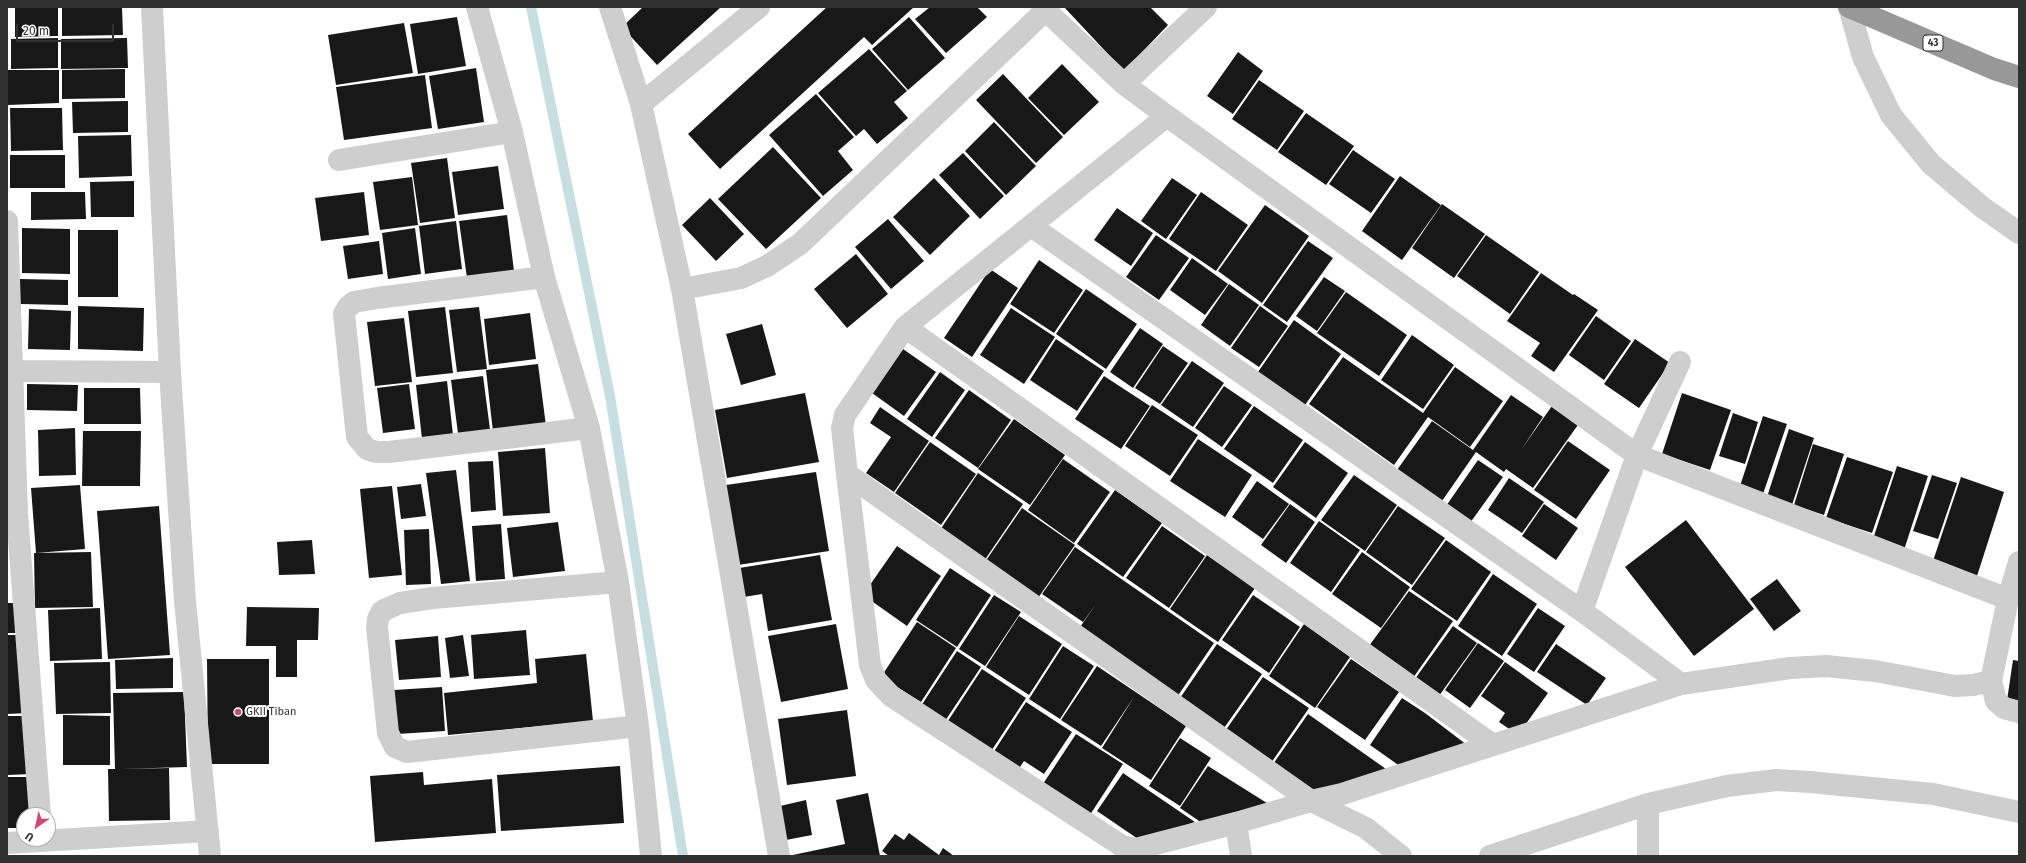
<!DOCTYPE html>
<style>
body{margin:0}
#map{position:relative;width:2026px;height:863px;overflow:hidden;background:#fff;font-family:"Fira Sans",sans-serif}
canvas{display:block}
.frame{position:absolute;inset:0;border:8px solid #313131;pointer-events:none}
.north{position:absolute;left:16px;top:807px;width:40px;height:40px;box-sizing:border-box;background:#fff;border:1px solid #adadad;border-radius:50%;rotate:214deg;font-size:11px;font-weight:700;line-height:16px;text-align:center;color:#313131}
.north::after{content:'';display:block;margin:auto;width:14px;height:18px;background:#d24a71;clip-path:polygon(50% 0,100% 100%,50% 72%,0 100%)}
.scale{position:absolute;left:16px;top:24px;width:98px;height:18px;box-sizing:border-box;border:2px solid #313131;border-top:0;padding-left:5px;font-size:12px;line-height:14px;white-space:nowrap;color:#313131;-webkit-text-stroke:3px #fff;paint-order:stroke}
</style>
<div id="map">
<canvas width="2026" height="863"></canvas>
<div class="frame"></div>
<div class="north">U</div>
<div class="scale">20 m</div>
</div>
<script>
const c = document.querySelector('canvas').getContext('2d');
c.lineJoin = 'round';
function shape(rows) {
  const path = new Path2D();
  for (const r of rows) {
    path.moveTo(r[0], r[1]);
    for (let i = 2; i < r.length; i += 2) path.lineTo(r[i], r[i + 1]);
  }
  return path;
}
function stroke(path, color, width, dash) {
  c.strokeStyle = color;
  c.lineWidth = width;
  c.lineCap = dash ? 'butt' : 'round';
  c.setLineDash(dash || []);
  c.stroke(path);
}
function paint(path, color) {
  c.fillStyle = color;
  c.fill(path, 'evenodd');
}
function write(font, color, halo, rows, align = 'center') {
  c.font = font + ' "Fira Sans",sans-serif';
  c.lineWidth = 4;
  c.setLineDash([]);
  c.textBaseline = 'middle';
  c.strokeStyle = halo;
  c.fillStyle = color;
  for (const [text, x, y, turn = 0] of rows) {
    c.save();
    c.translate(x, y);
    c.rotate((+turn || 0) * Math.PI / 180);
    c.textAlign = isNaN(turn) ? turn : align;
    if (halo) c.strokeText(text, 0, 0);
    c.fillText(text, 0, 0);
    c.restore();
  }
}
stroke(shape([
 [531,7,610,396,683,856]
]), '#c6dde1', 10);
paint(shape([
 [15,7,58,7,58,36,15,37],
 [62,7,122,7,123,35,62,36],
 [643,7,721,7,657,65,622,27],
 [827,7,914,7,872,45,864,37,720,169,688,134],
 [930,7,977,7,987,17,946,53,915,19],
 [1064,7,1150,7,1168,25,1124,71],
 [457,17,466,66,418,74,410,24],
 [909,17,945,58,908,90,872,49],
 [404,23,413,73,336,85,328,35],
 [58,38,58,68,11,69,11,39],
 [127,38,128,68,61,69,61,39],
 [869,49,907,91,894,102,908,118,877,144,864,129,856,136,818,93],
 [1238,52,1263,71,1233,114,1207,96],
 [1062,64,1099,102,1064,135,1028,98],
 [476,68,484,122,438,129,429,76],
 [125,69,125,98,62,99,62,70],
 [7,70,59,70,59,103,8,105],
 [1003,74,1063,137,1036,163,976,100],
 [425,75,432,128,344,140,336,87],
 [1259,80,1304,111,1277,150,1232,119],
 [816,94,854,137,838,151,853,170,823,196,769,135],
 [128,101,128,132,73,133,72,102],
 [10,108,62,108,63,150,11,151],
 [1306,113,1354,146,1326,185,1278,152],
 [994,122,1036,166,1006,195,965,151],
 [131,135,132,176,79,178,78,136],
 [773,147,821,198,766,249,718,199],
 [1353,150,1395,179,1371,213,1329,184],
 [963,153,1004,196,980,219,939,175],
 [10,155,65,155,65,188,10,188],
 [447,158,455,218,420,223,411,163],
 [498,166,504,209,458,215,452,172],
 [1400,176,1441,205,1402,260,1362,231],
 [412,177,418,225,380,230,373,182],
 [934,178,970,216,930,255,893,217],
 [1172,178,1197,195,1166,239,1141,221],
 [134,181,134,217,91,217,90,182],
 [31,192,85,192,86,219,31,220],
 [364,192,369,235,321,241,315,198],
 [1201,192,1248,225,1216,271,1169,239],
 [710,198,744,234,716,261,682,225],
 [1442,204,1485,234,1454,278,1412,248],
 [1265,205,1309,236,1262,303,1218,271],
 [1117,208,1153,233,1131,266,1094,240],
 [507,215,514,271,467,278,459,221],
 [888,219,924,261,891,289,855,247],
 [456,221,462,269,425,274,419,226],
 [22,228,70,229,70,274,22,273],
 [415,228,421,274,388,279,382,233],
 [78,230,118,230,118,297,78,297],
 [1156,235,1189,258,1159,300,1126,277],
 [1486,235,1539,272,1510,314,1457,276],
 [379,241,383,274,348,279,343,246],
 [1308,241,1333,258,1287,322,1263,305],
 [856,254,888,294,847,328,814,289],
 [1192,258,1228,284,1205,315,1170,290],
 [1039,260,1083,290,1054,333,1010,304],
 [990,269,1018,288,972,357,944,338],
 [1541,273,1573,295,1574,294,1598,310,1554,372,1531,356,1540,343,1507,321],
 [1324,277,1345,291,1317,331,1296,316],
 [20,279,68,280,68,305,20,304],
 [1229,284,1259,305,1230,346,1201,325],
 [1086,289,1137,324,1106,369,1056,334],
 [1346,292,1407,335,1379,376,1317,333],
 [78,306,144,308,143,351,78,349],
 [1260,306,1288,326,1259,367,1231,348],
 [445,307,453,373,416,377,408,311],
 [479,307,487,369,457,372,449,310],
 [1011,308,1055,337,1024,384,980,355],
 [29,309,71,311,70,350,28,349],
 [530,313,536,359,489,365,484,319],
 [1596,316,1631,341,1604,380,1569,355],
 [404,318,412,382,375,386,367,322],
 [1294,320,1341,354,1305,405,1258,372],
 [762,324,776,375,741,385,726,334],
 [1140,328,1163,344,1133,388,1110,372],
 [1412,335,1454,365,1423,409,1381,380],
 [1056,339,1104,371,1077,411,1030,380],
 [1635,339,1670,363,1639,408,1604,384],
 [1163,346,1188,363,1160,404,1135,388],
 [903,349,936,372,904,416,872,393],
 [1343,357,1423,413,1455,367,1503,401,1470,447,1428,417,1394,465,1309,404],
 [1192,361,1224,383,1193,427,1161,405],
 [538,364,546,426,493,432,486,370],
 [940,372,965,390,932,437,907,419],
 [483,376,491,437,459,441,451,380],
 [1104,376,1150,406,1121,449,1075,419],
 [447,381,453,435,422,439,416,385],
 [27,384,78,385,77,411,27,410],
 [409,384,415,429,383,433,377,388],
 [1224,386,1252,405,1222,447,1195,428],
 [84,388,140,388,141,424,84,424],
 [969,390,1011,420,978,468,935,438],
 [805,393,819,462,727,478,715,410],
 [1682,393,1731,410,1710,470,1662,454],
 [1511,395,1543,417,1521,450,1554,403,1580,422,1533,488,1506,469,1504,472,1476,452,1442,501,1397,470,1432,421,1473,450],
 [1152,405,1198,435,1170,476,1125,446],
 [1254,406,1303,440,1273,483,1224,449],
 [880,407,929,441,894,492,866,473,891,437,870,423],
 [1733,413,1758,422,1745,464,1719,456],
 [1763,416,1787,424,1763,494,1740,486],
 [1014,419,1065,455,1030,505,978,469],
 [75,428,76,475,39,476,38,430],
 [1789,429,1814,438,1792,505,1767,497],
 [83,431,141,431,140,486,82,486],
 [1198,439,1252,475,1225,517,1170,481],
 [1568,441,1610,470,1576,519,1534,490],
 [930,442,976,474,941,525,895,493],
 [1305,442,1348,473,1316,518,1273,487],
 [1813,444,1844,454,1824,515,1794,505],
 [545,448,550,513,503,516,498,452],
 [1847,457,1893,472,1872,533,1826,518],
 [1063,459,1110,492,1074,543,1028,510],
 [1478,460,1503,477,1470,523,1446,506],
 [493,461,496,510,471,512,468,462],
 [1897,466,1928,476,1904,550,1873,539],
 [456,470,470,581,441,584,426,473],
 [816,472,829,551,738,565,726,485],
 [978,473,1023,504,982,564,938,533],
 [1354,475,1397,505,1365,551,1321,520],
 [1932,475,1957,483,1938,539,1913,531],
 [1961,477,2004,492,1977,576,1933,561],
 [1509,478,1544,502,1522,533,1488,510],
 [1257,481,1289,504,1263,539,1232,517],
 [421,484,426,516,401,519,397,487],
 [80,485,85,549,36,553,31,488],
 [392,486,402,575,369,578,360,489],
 [1115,490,1162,523,1123,577,1077,544],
 [1290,504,1315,522,1286,563,1261,545],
 [1544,504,1578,528,1556,560,1522,536],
 [159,506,170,655,108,659,97,511],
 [1398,506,1445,538,1412,585,1366,552],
 [1022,508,1075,545,1038,598,985,562],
 [1686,520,1754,609,1694,656,1625,567],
 [1319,521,1360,550,1331,592,1290,563],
 [558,522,565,571,513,577,507,528],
 [501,524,505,579,476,581,472,526],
 [1162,526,1205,556,1169,608,1126,578],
 [429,529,431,584,406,585,404,530],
 [312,540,315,574,279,575,277,542],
 [1446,540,1491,572,1457,621,1411,589],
 [897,546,941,576,907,626,863,595],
 [1075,547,1214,643,1177,697,1078,630,1096,604,1083,622,1042,594],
 [91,552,93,607,35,608,34,553],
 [1362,552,1410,587,1381,628,1332,594],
 [820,555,832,620,768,631,762,594,738,598,733,569],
 [1207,555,1255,588,1218,642,1170,609],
 [950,568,991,595,957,647,916,620],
 [1493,574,1537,604,1502,656,1458,626],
 [1777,579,1801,611,1774,631,1750,599],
 [1409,591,1453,621,1413,678,1369,646],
 [994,595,1021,612,985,666,959,649],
 [1253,595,1300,627,1269,673,1222,640],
 [7,603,14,603,16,633,7,633],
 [247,607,319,608,318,640,297,640,297,677,276,677,276,646,246,646],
 [100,608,102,659,50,661,48,610],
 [1538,608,1565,626,1534,672,1507,654],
 [1019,616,1062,644,1029,695,986,667],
 [917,622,956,648,921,702,881,677],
 [836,624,848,689,781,702,768,636],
 [1304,624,1350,657,1315,708,1269,676],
 [1453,626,1477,643,1436,700,1412,683],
 [526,630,530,675,474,679,471,635],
 [7,635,24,635,28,713,7,714],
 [463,635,469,676,450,678,445,638],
 [438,636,441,677,399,680,395,640],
 [1478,643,1504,661,1470,708,1445,690],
 [1217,644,1262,674,1222,731,1178,701],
 [1556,644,1606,678,1587,705,1537,672],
 [1063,646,1094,666,1060,719,1029,699],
 [957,651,981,667,943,724,919,709],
 [586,654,593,721,448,735,444,693,537,683,535,659],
 [173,658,173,688,116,689,115,660],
 [207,659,269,659,269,764,208,764],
 [1351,659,1399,692,1365,740,1317,707],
 [2013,660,2019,661,2019,709,2006,707],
 [110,662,111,713,56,714,54,663],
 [1505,662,1548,693,1518,735,1499,722,1505,713,1481,696],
 [1097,666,1186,726,1151,780,1102,748,1134,697,1101,746,1061,720],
 [982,669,1026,698,988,756,944,727],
 [1263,677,1309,708,1269,766,1223,734],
 [442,687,445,731,397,734,394,690],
 [184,692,187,767,120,769,169,768,170,820,109,821,108,769,115,769,113,693],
 [1402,698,1425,713,1467,745,1404,769,1370,745],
 [1026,702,1072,732,1044,774,1024,761,1016,773,991,756],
 [847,710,856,776,787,785,778,719],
 [1308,714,1386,769,1315,796,1271,767],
 [63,715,110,716,110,765,63,765],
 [7,716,31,716,33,774,7,775],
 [1076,734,1123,764,1086,821,1039,790],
 [1180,738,1211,758,1180,806,1149,786],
 [620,766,624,823,501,831,497,775],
 [1208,766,1270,805,1205,825,1180,808],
 [423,772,424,785,492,779,496,833,375,842,370,776],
 [1123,773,1195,822,1141,841,1097,811],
 [7,777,32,777,33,815,24,815,24,828,7,828],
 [868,793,880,856,788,856,845,844,836,800],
 [806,800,812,835,786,840,780,806],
 [909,833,939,855,943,848,954,856,889,856,882,851,895,834,904,840]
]), '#181818');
stroke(shape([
 [152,7,170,372,185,601,210,856],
 [477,7,512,132,544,277,589,428,618,582,638,726,651,856],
 [610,7,641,104,682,289,779,856],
 [1042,7,1124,84,1167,116],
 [1849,7,1863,57,1891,115,1931,164,1982,207,2019,233],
 [1124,84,1206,7],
 [641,104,759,7],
 [339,160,512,132],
 [7,221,17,513,40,815],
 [1031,226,1582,611,1681,684],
 [544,277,377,298,354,302,348,307,344,314,357,437,367,449,376,452,389,452,589,428],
 [682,289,741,278,767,266,800,244,1045,11],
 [905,327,1493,745],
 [7,371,170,372],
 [847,474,1311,801,1366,828,1401,856],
 [2019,562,2008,599,1991,681,1996,701,2004,708,2019,712],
 [618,582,433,598,400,603,382,611,378,619,377,627,388,733,395,747,407,752,638,726],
 [1582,611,1637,455,1680,362],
 [1991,681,1973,685,1955,686,1875,671,1826,666,1790,668,1681,684,1342,794,1311,801,1236,823,1136,849,1122,846,891,696,876,680,870,665,847,474,842,428,845,415,905,327,1167,116,1637,455,2008,599],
 [1648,804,1648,856],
 [1236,823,1241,856],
 [7,843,208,831],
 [1490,856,1648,804,1727,786,1776,780,1810,782,1933,794,2019,812]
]), '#cecece', 22);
stroke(shape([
 [1849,7,1994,69,2019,77]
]), '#989898', 22);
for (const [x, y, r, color] of [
 [238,712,4,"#d24a71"]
]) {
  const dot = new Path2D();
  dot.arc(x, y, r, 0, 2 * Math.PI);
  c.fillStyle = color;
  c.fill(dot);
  stroke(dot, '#fff', 1.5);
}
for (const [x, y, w] of [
 [1933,43,20]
]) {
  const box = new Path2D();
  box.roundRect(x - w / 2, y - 8, w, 16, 3);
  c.fillStyle = '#fff';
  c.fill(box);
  stroke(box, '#313131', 1);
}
write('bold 10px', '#313131', null, [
 ["43",1933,43]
]);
write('11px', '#313131', '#fff', [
 ["GKII Tiban",246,712]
], 'left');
</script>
